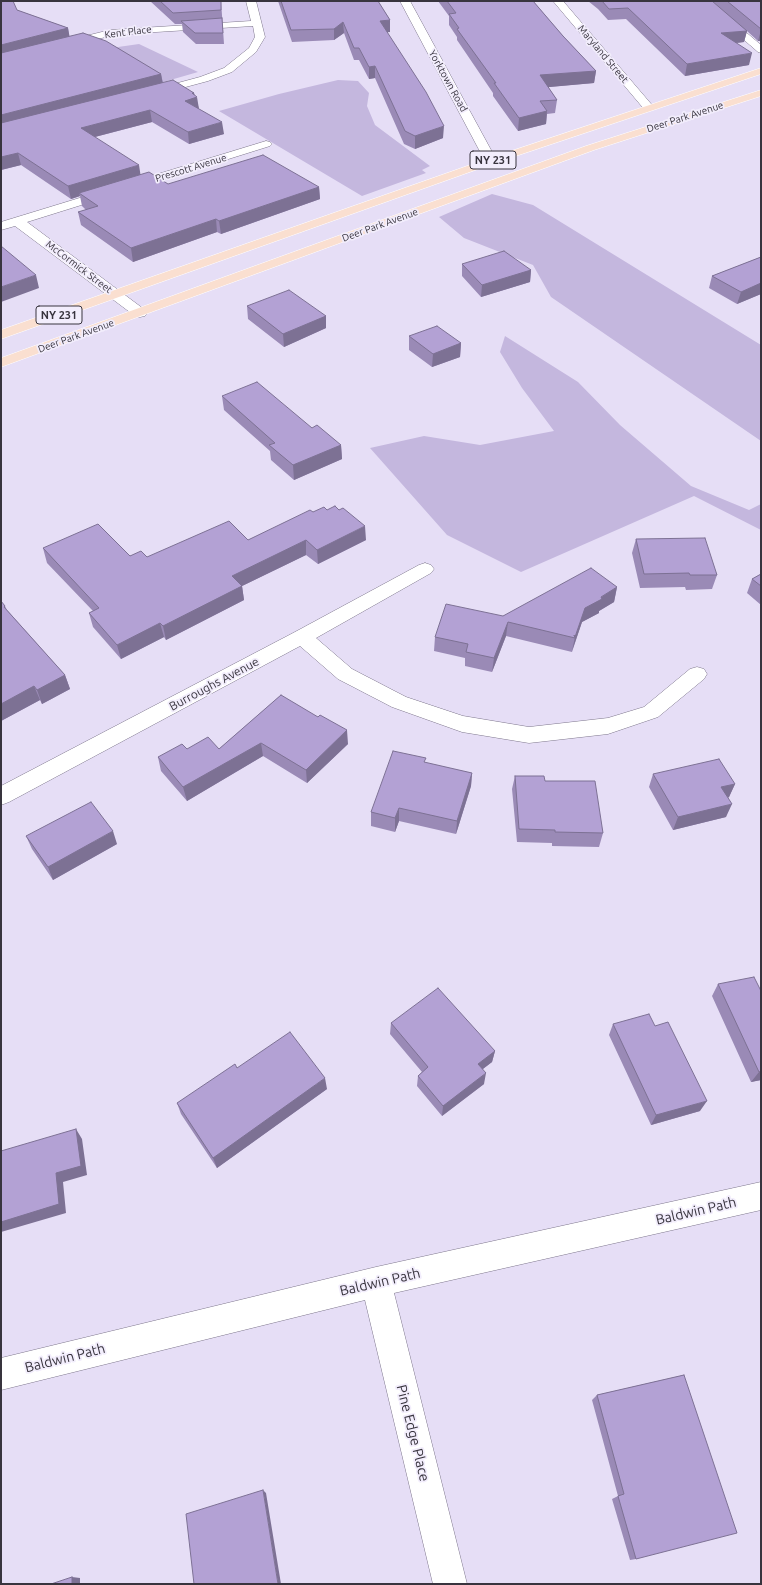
<!DOCTYPE html>
<style>
body{margin:0}
#map{position:relative;width:762px;height:1585px;overflow:hidden;background:#e6def6;font-family:Ubuntu,sans-serif}
canvas{display:block}
.frame{position:absolute;inset:0;border:2px solid #38343e;pointer-events:none}
</style>
<div id="map">
<canvas width="762" height="1585"></canvas>
<div class="frame"></div>
</div>
<script>
const c = document.querySelector('canvas').getContext('2d');
c.lineJoin = 'round';
function paint(path, color) {
  c.fillStyle = color;
  c.fill(path, 'evenodd');
}
function shape(rows) {
  const path = new Path2D();
  for (const r of rows) {
    path.moveTo(r[0], r[1]);
    for (let i = 2; i < r.length; i += 2) path.lineTo(r[i], r[i + 1]);
  }
  return path;
}
function stroke(path, color, width, dash) {
  c.strokeStyle = color;
  c.lineWidth = width;
  c.lineCap = dash ? 'butt' : 'round';
  c.setLineDash(dash || []);
  c.stroke(path);
}
function write(font, color, halo, rows, align = 'center') {
  c.font = font + ' Ubuntu,sans-serif';
  c.lineWidth = 3.5;
  c.setLineDash([]);
  c.textBaseline = 'middle';
  c.strokeStyle = halo;
  c.fillStyle = color;
  for (const [text, x, y, turn = 0] of rows) {
    c.save();
    c.translate(x, y);
    c.rotate((+turn || 0) * Math.PI / 180);
    c.textAlign = isNaN(turn) ? turn : align;
    if (halo) c.strokeText(text, 0, 0);
    c.fillText(text, 0, 0);
    c.restore();
  }
}
paint(shape([
 [139,44,198,72,160,83,104,49],
 [338,80,358,81,369,93,367,106,375,125,430,166,422,170,426,173,362,196,219,111,279,94],
 [492,194,533,205,761,345,761,441,551,297,533,265,464,238,439,217],
 [505,336,578,382,620,425,691,486,749,510,761,504,761,530,694,496,521,572,447,535,370,448,424,436,480,445,554,431,522,388,500,352]
]), '#c4b7de');
const minor = shape([
 [246,1,256,1,265,37,256,52,232,72,208,81,152,96,147,93,148,91,200,77,224,68,249,48,255,37,253,26,140,33,110,36,64,47,59,44,61,42,110,30,251,21,246,1],
 [400,1,410,1,497,161,495,163,487,163,485,161,400,1],
 [553,1,563,1,652,105,653,107,652,109,644,109,553,1],
 [699,1,709,1,761,45,761,53,758,52,699,1],
 [266,141,270,142,272,144,270,146,27,222,145,310,147,313,145,316,140,317,135,316,15,226,1,230,1,222,266,141],
 [425,563,431,565,434,569,431,573,316,638,352,669,406,697,463,716,529,727,608,718,644,707,690,669,697,667,704,669,707,674,704,679,658,717,608,734,529,743,462,732,392,707,338,679,300,646,9,802,1,805,1,786,295,632,419,565,425,563],
 [761,1182,761,1210,394,1293,467,1584,433,1584,365,1300,1,1390,1,1358,376,1267,761,1182]
]);
const primary = shape([
 [761,68,761,74,495,163,1,339,1,330,487,159,761,68],
 [761,90,761,96,594,150,1,367,1,358,586,146,761,90]
]);
stroke(minor, '#7e778c', 1);
stroke(primary, '#fff', 1);
paint(minor, '#fff');
paint(primary, '#fadfd0');
paint(shape([
 [1,1,17,10,68,28,69,36,161,74,163,83,194,93,199,109,224,134,189,144,152,122,95,137,140,175,168,184,319,187,320,199,221,234,217,232,133,262,81,225,78,212,86,210,82,206,80,196,71,199,21,165,1,170],
 [150,1,221,1,224,44,196,44,183,32,182,24,175,24],
 [278,1,378,1,390,20,390,32,387,32,443,138,415,149,404,144,375,78,369,79,359,60,354,60,344,33,334,40,292,42],
 [438,1,533,1,563,36,596,71,594,83,548,87,557,100,555,113,547,114,546,124,518,131,493,96,493,93,457,40,457,37,449,25,449,16],
 [588,1,761,1,761,41,758,41,747,31,744,42,736,43,749,65,685,76,626,19,608,20,598,9],
 [761,257,761,294,737,304,709,288,712,276],
 [462,264,531,270,530,282,481,297,462,276],
 [247,306,326,316,326,328,284,347,248,319],
 [409,336,461,343,460,357,432,367,409,350],
 [222,396,312,428,341,445,342,459,294,480,271,460,270,451,224,410],
 [313,512,366,540,318,564,306,555,242,586,244,600,166,640,164,637,121,659,93,627,89,613,93,611,47,563,43,548,147,557,248,540],
 [636,539,717,575,712,589,686,590,685,587,640,588,632,553],
 [761,574,761,605,747,593,752,579],
 [617,587,614,602,599,611,599,613,582,622,572,652,506,636,492,672,465,666,465,658,434,651,435,637,503,616],
 [5,606,7,610,65,675,70,689,42,704,40,700,1,721],
 [281,695,348,744,307,783,263,756,187,801,161,771,158,757,187,749,219,749],
 [425,763,472,773,471,786,456,834,399,821,395,832,371,826,371,812],
 [653,774,735,784,729,797,728,798,726,817,673,830,649,787],
 [515,776,545,781,603,833,599,847,552,846,552,843,517,842,512,789],
 [26,836,117,844,53,880,32,849],
 [718,984,761,991,761,1080,751,1082,712,996],
 [391,1023,495,1051,492,1062,483,1069,484,1084,442,1116,417,1086,418,1076,422,1072,390,1034],
 [613,1024,655,1026,700,1111,651,1125,609,1035],
 [237,1068,327,1089,217,1168,181,1114,177,1103],
 [684,1375,636,1559,630,1560,612,1499,618,1496,592,1400,597,1395]
]), '#9a8ab6');
paint(shape([
 [390,20,390,32,380,33,380,21],
 [343,22,344,33,334,40,334,29],
 [68,28,70,39,1,56,1,45],
 [761,30,761,41,758,41],
 [747,31,744,42,718,45,721,33],
 [752,53,749,65,685,76,687,64],
 [375,66,375,78,369,79,369,67],
 [596,71,594,83,539,88,540,75],
 [161,74,163,85,1,127,1,115],
 [192,93,194,93,195,98,197,97,199,109,185,101],
 [150,110,152,122,83,140,81,128],
 [547,111,546,124,518,131,519,118],
 [222,122,224,134,189,144,188,132],
 [444,126,443,138,415,149,415,136],
 [18,153,21,165,1,170,1,157],
 [139,165,141,178,79,193,80,196,71,199,68,186],
 [319,187,320,199,221,234,219,221],
 [216,219,217,232,133,262,131,248],
 [531,270,530,282,481,297,482,285],
 [36,275,39,288,1,302,1,287],
 [761,283,761,294,737,304,741,292],
 [326,316,326,328,284,347,283,334],
 [461,343,460,357,432,367,433,354],
 [341,445,342,459,294,480,293,465],
 [365,526,366,540,318,564,317,550],
 [306,540,306,555,242,586,244,600,166,640,163,626,232,576],
 [617,587,614,602,599,611,599,613,582,622,572,651,575,637,585,608],
 [508,622,506,636,492,672,494,658],
 [160,623,164,637,121,659,117,645],
 [65,675,70,689,42,704,37,690],
 [34,686,40,700,1,721,1,704],
 [347,730,348,744,307,783,306,770],
 [261,743,263,756,187,801,183,787],
 [472,773,471,786,456,834,457,821],
 [735,784,729,797,716,800,721,787],
 [732,804,726,817,673,830,678,817],
 [399,808,399,821,395,832,395,818],
 [113,831,117,844,53,880,48,867],
 [495,1051,492,1062,476,1074,478,1064],
 [761,1071,761,1080,751,1082,759,1072],
 [486,1073,484,1084,442,1116,443,1106],
 [325,1078,327,1089,217,1168,213,1158],
 [707,1101,700,1111,651,1125,656,1115],
 [76,1129,82,1139,87,1175,63,1182,66,1213,1,1232,1,1222,56,1173],
 [263,1490,266,1493,281,1584,278,1584],
 [72,1577,80,1578,80,1584,72,1584]
]), '#7d7194');
const building = shape([
 [1,1,13,1,17,10,68,28,1,45,1,1],
 [160,1,221,1,221,10,173,13,160,1],
 [281,1,378,1,390,20,380,21,426,92,444,126,415,136,405,131,375,66,369,67,359,48,354,48,343,22,334,29,291,30,281,1],
 [447,1,533,1,563,36,596,71,540,75,557,100,540,101,547,111,519,118,494,83,496,83,457,29,459,28,449,14,456,13,447,1],
 [602,1,712,1,747,31,721,33,752,53,687,64,628,8,609,9,602,1],
 [727,1,761,1,761,29,727,1],
 [222,18,223,33,195,33,181,21,222,18],
 [83,33,106,41,161,74,1,115,1,53,83,33],
 [173,80,194,93,192,93,197,97,185,101,222,122,188,132,150,110,81,128,139,165,68,186,18,153,1,157,1,123,173,80],
 [263,155,319,187,219,221,216,219,131,248,78,212,98,206,79,193,149,172,168,184,263,155],
 [1,246,36,275,1,287,1,246],
 [504,251,531,270,482,285,462,264,504,251],
 [761,257,761,283,741,292,712,276,761,257],
 [289,290,326,316,283,334,247,306,289,290],
 [437,326,461,343,433,354,409,336,437,326],
 [257,382,312,428,317,425,341,445,293,465,269,445,275,443,222,396,257,382],
 [335,506,339,510,343,508,365,526,317,550,306,540,232,576,242,586,163,626,160,623,117,645,89,613,99,608,43,548,98,524,130,556,141,551,147,557,229,521,248,540,310,510,313,512,324,507,327,510,335,506],
 [705,538,717,575,690,575,689,573,644,574,636,539,705,538],
 [591,568,617,587,601,597,602,599,585,608,575,637,574,635,575,638,508,622,494,658,466,652,468,644,435,637,446,604,503,616,591,568],
 [761,574,761,586,752,579,761,574],
 [1,601,5,606,4,607,65,675,37,690,34,686,1,704,1,601],
 [281,695,318,717,320,715,347,730,306,770,261,743,183,787,158,757,182,744,187,749,208,737,219,749,281,695],
 [393,751,426,758,424,762,472,773,457,821,399,808,395,818,371,812,393,751],
 [719,759,735,784,721,787,732,804,678,817,653,774,719,759],
 [515,776,544,776,545,781,595,781,603,833,555,832,555,830,519,829,515,776],
 [91,802,113,831,48,867,26,836,91,802],
 [754,977,761,991,761,1071,759,1072,718,984,754,977],
 [438,988,495,1051,478,1064,486,1073,443,1106,418,1076,428,1067,391,1023,438,988],
 [649,1014,655,1026,668,1022,707,1101,656,1115,613,1024,649,1014],
 [290,1032,325,1078,213,1158,177,1103,235,1064,237,1068,290,1032],
 [76,1129,81,1166,56,1173,59,1204,1,1222,1,1151,76,1129],
 [684,1375,737,1533,636,1559,618,1496,624,1494,597,1395,684,1375],
 [263,1490,278,1584,194,1584,186,1514,263,1490],
 [72,1577,72,1584,51,1584,72,1577]
]);
paint(building, '#b3a1d4');
stroke(building, '#7d7194', 1);
write('10px', '#38343e', '#f2edfc', [
 ["Kent Place",128,32,-7],
 ["Maryland Street",603,54,50],
 ["Yorktown Road",448,81,61],
 ["Deer Park Avenue",685,117,-18],
 ["Prescott Avenue",191,168,-17],
 ["Deer Park Avenue",380,225,-20],
 ["McCormick Street",79,267,37],
 ["Deer Park Avenue",76,336,-20]
]);
for (const [x, y, w] of [
 [493,160,46],
 [59,315,46]
]) {
  const box = new Path2D();
  box.roundRect(x - w / 2, y - 9, w, 18, 3);
  c.fillStyle = '#f2edfc';
  c.fill(box);
  stroke(box, '#38343e', 1);
}
write('bold 11px', '#38343e', null, [
 ["NY 231",493,160],
 ["NY 231",59,315]
]);
write('12px', '#38343e', '#f2edfc', [
 ["Burroughs Avenue",214,684,-28]
]);
write('14px', '#38343e', '#f2edfc', [
 ["Baldwin Path",696,1211,-13],
 ["Baldwin Path",380,1282,-13],
 ["Baldwin Path",65,1358,-14],
 ["Pine Edge Place",413,1433,76]
]);
</script>
